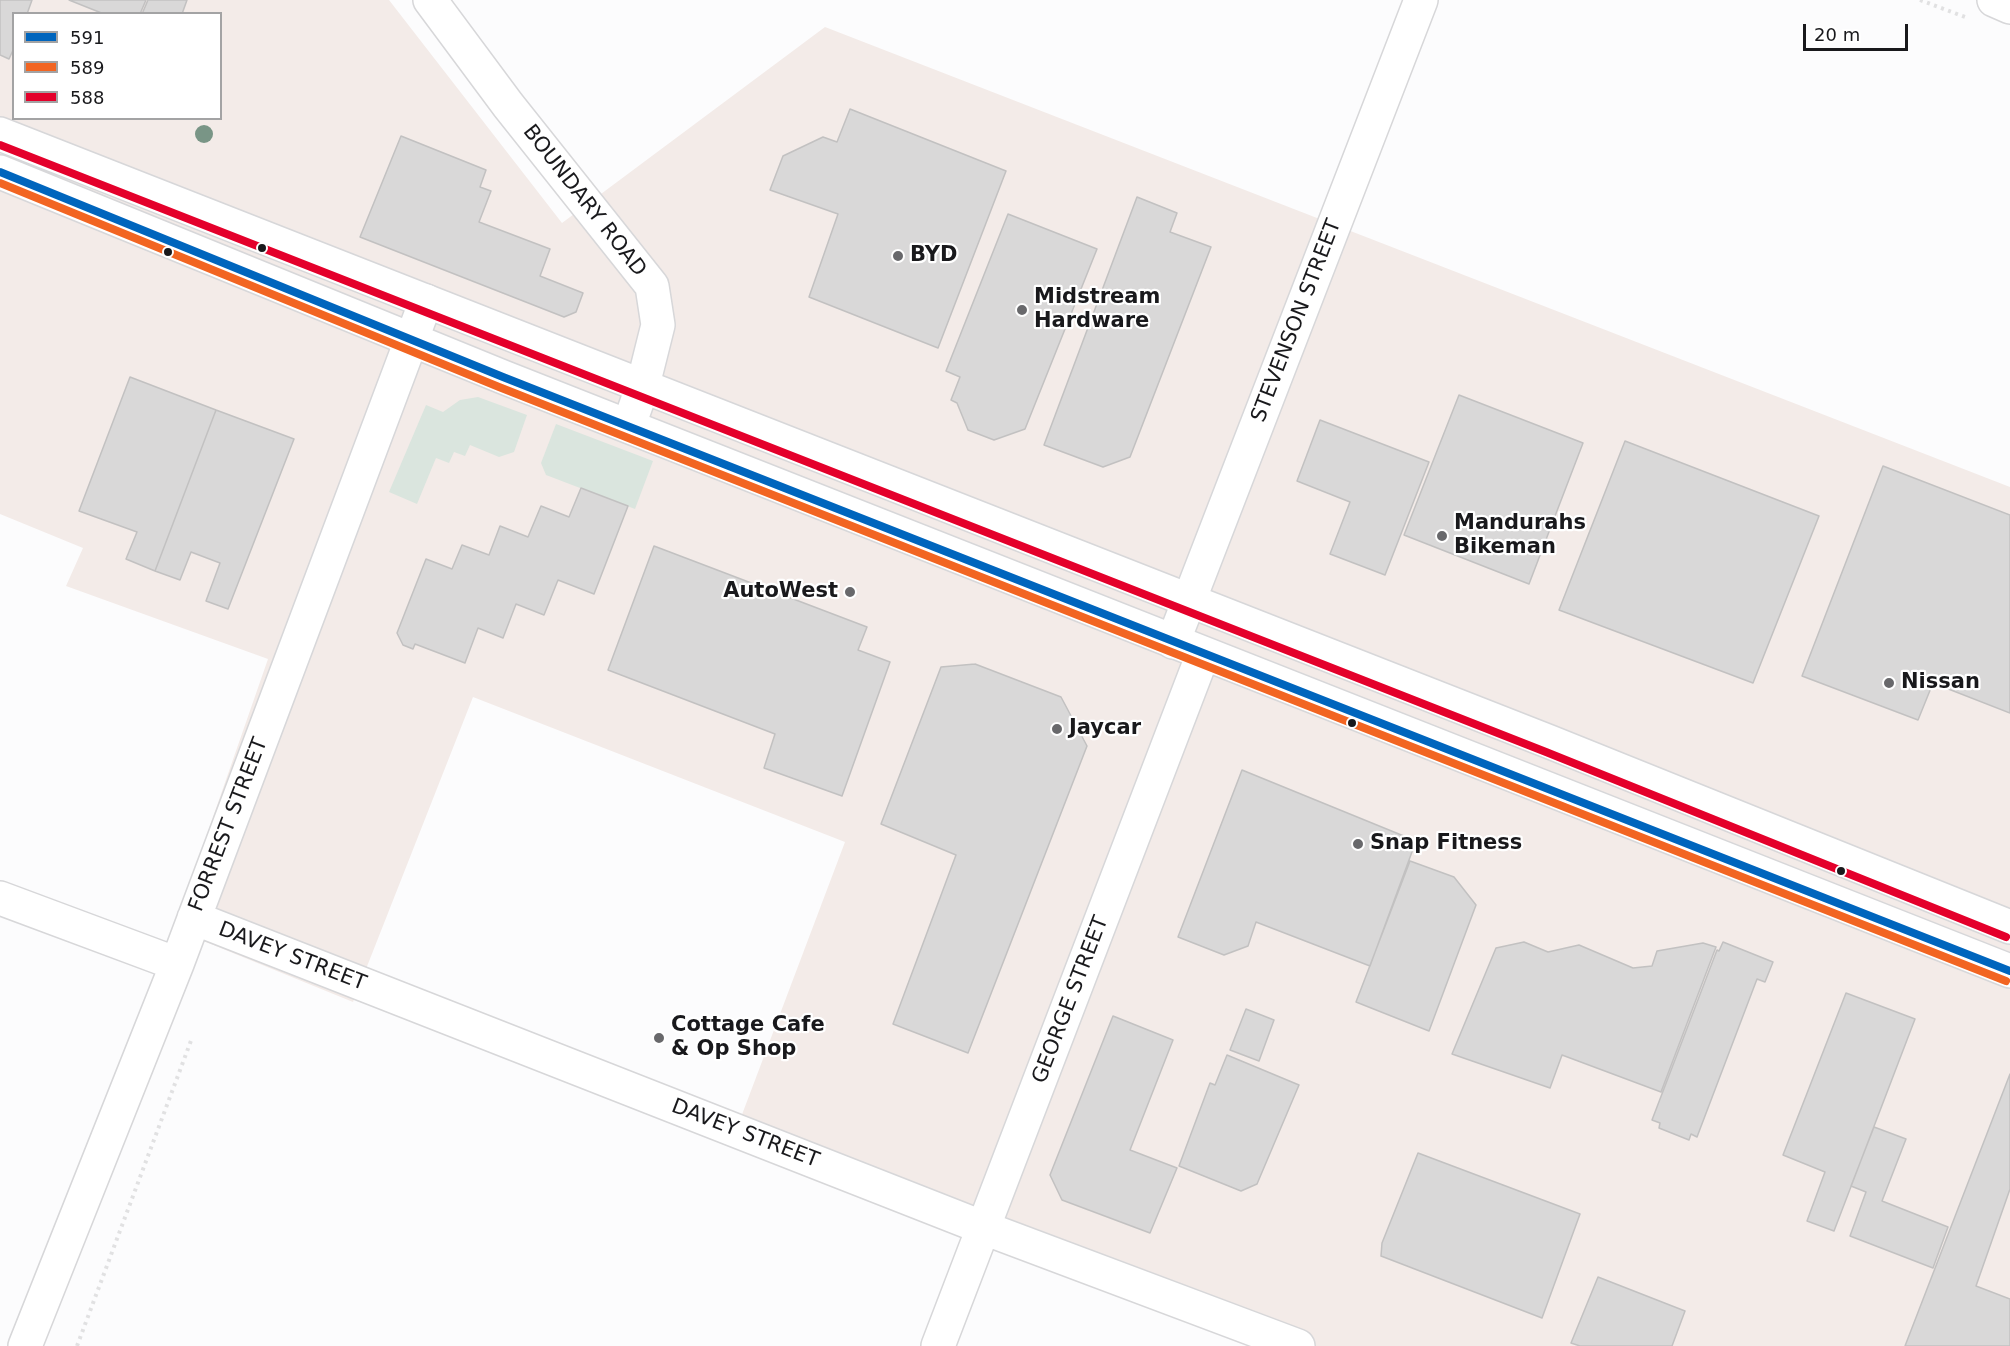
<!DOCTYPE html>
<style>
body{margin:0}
#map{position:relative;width:2010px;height:1346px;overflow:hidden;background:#fcfcfd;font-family:"DejaVu Sans",sans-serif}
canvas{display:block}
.legend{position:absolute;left:12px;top:12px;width:210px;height:108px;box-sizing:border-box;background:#fff;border:2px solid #a3a3a4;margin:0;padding:8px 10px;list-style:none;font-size:18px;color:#19191c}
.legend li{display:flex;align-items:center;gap:12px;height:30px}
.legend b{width:30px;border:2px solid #a3a3a4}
.scale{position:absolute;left:1803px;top:24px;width:105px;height:27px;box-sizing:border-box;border:3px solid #19191c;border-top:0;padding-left:8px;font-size:18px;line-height:21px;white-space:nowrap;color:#19191c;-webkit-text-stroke:4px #fff;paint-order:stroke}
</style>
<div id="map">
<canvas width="2010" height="1346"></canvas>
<ul class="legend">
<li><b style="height:8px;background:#0065bd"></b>591</li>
<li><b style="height:8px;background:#f26522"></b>589</li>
<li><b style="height:8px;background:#e4002b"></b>588</li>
</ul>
<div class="scale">20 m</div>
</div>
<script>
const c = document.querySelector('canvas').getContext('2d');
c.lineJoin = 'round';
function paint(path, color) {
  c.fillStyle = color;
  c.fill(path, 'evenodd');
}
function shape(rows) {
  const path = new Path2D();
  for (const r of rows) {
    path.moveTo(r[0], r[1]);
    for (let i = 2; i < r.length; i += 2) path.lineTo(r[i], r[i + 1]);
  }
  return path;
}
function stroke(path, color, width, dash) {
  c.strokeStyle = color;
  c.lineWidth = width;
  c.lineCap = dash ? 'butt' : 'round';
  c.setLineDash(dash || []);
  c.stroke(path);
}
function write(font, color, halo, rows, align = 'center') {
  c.font = font + ' "DejaVu Sans",sans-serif';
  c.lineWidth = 4.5;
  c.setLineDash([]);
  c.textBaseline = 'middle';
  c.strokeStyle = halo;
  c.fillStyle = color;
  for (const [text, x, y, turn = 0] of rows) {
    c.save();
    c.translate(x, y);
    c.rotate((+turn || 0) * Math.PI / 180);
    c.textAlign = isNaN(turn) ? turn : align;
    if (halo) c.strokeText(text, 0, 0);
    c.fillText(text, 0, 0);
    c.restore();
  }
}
paint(shape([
 [0,0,389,0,562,223,825,27,2010,487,2010,1346,1266,1346,732,1141,845,842,473,697,353,1002,174,929,268,659,66,586,83,548,0,514],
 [14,14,220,14,220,118,14,118]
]), '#f3ebe8');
paint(shape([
 [478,397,527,415,514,452,499,457,470,445,465,456,454,452,449,463,436,458,417,504,389,492,426,405,443,412,460,400],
 [556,424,653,461,635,509,546,475,541,463]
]), '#dae5de');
const building = shape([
 [0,0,32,0,27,14,14,14,14,48,9,59,0,55,0,0],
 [69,0,146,0,140,14,104,14,69,0],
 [148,0,187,0,182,14,142,14,148,0],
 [850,109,1006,171,938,348,809,297,838,214,770,190,783,156,823,137,837,142,850,109],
 [401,136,486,170,480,187,491,191,479,222,550,249,540,276,583,293,576,312,564,317,360,237,401,136],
 [1137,197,1177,213,1170,232,1211,247,1130,457,1103,467,1044,445,1137,197],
 [1008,214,1097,249,1025,429,994,440,968,430,957,403,951,400,960,377,946,371,1008,214],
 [130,377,216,410,155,571,126,559,137,532,79,511,130,377],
 [1459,395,1583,443,1529,584,1404,535,1459,395],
 [216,410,294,439,228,609,206,601,220,563,191,552,180,580,155,571,216,410],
 [1320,420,1429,462,1385,575,1330,554,1350,502,1297,481,1320,420],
 [1625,441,1819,516,1753,683,1559,610,1625,441],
 [1883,466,2010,515,2010,713,1933,683,1918,720,1802,676,1883,466],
 [581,488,628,506,594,594,558,580,544,615,516,604,503,638,478,628,465,663,415,644,413,649,403,645,397,633,426,559,452,569,462,545,489,555,500,526,528,537,541,506,569,517,581,488],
 [654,546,867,627,858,650,890,662,842,796,764,768,775,734,608,670,654,546],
 [975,664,1061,697,1087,746,968,1053,893,1024,956,855,881,824,941,667,975,664],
 [1242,770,1416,841,1370,966,1256,922,1248,946,1224,955,1178,937,1242,770],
 [1410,861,1454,877,1476,905,1429,1031,1356,1002,1410,861],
 [1524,942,1548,952,1579,945,1633,968,1652,966,1657,951,1703,943,1716,947,1661,1092,1562,1055,1550,1088,1452,1054,1496,948,1524,942],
 [1723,942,1773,962,1765,982,1757,979,1697,1137,1691,1134,1689,1140,1659,1128,1660,1123,1652,1120,1717,950,1719,951,1723,942],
 [1846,993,1915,1019,1834,1231,1807,1221,1825,1172,1783,1155,1846,993],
 [1246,1009,1274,1020,1259,1061,1230,1050,1246,1009],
 [1113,1016,1173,1040,1130,1150,1177,1168,1150,1233,1062,1200,1050,1175,1113,1016],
 [1227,1055,1299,1085,1257,1184,1241,1191,1179,1166,1210,1083,1215,1085,1227,1055],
 [2010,1074,2010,1189,1976,1286,2010,1299,2010,1346,1905,1346,2010,1074],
 [1874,1127,1906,1139,1882,1201,1948,1227,1933,1268,1850,1236,1866,1192,1851,1186,1874,1127],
 [1418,1153,1580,1214,1542,1318,1381,1256,1382,1243,1418,1153],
 [1598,1277,1685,1311,1672,1346,1580,1346,1571,1343,1598,1277]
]);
paint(building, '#d9d8d8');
stroke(building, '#c2c1c1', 1.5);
const street = shape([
 [1994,0,2010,7],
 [1173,642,1421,0],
 [0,898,177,964],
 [194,918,984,1228,1298,1346],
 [25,1346,177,964,426,301],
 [938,1346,1203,654]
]);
const secondary = shape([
 [430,0,508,105,652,286,658,325,643,385,629,425]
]);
const primary = shape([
 [0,134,1550,742,2010,927],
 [0,172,503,377,2010,971]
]);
stroke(street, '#d7d7d9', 36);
stroke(secondary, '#d7d7d9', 36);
stroke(primary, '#d7d7d9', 36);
stroke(shape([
 [1920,0,1965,17],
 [77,1346,192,1038]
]), '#e1e1e2', 4, [3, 4.5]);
stroke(street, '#fff', 33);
stroke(secondary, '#fff', 33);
stroke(primary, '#fff', 33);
stroke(shape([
 [0,172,503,377,2010,971]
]), '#0065bd', 8);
stroke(shape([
 [0,183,499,387,2006,981]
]), '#f26522', 8);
stroke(shape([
 [0,145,1546,752,2006,937]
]), '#e4002b', 8);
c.fillStyle = '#799586';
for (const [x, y] of [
 [204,134]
]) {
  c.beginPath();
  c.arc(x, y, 9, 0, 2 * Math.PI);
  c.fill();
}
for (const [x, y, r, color] of [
 [262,248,5,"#19191c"],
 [168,252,5,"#19191c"],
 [898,256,6,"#68686b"],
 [1022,310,6,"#68686b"],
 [1442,536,6,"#68686b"],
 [850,592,6,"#68686b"],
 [1889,683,6,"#68686b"],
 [1352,723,5,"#19191c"],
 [1057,729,6,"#68686b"],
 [1358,844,6,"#68686b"],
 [1841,871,5,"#19191c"],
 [659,1038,6,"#68686b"]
]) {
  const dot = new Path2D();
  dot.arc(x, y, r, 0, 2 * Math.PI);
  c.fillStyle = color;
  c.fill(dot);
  stroke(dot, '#fff', 2);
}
write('21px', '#19191c', '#fff', [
 ["BOUNDARY ROAD",584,201,52],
 ["STEVENSON STREET",1297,321,-69],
 ["FORREST STREET",229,825,-69],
 ["DAVEY STREET",292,957,21],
 ["GEORGE STREET",1071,1000,-69],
 ["DAVEY STREET",745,1134,21]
]);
write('bold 21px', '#19191c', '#fff', [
 ["BYD",910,256],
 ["Midstream",1034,298],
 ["Hardware",1034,322],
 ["Mandurahs",1454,524],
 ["Bikeman",1454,548],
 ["AutoWest",838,592,"right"],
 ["Nissan",1901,683],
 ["Jaycar",1069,729],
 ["Snap Fitness",1370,844],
 ["Cottage Cafe",671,1026],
 ["& Op Shop",671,1050]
], 'left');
</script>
